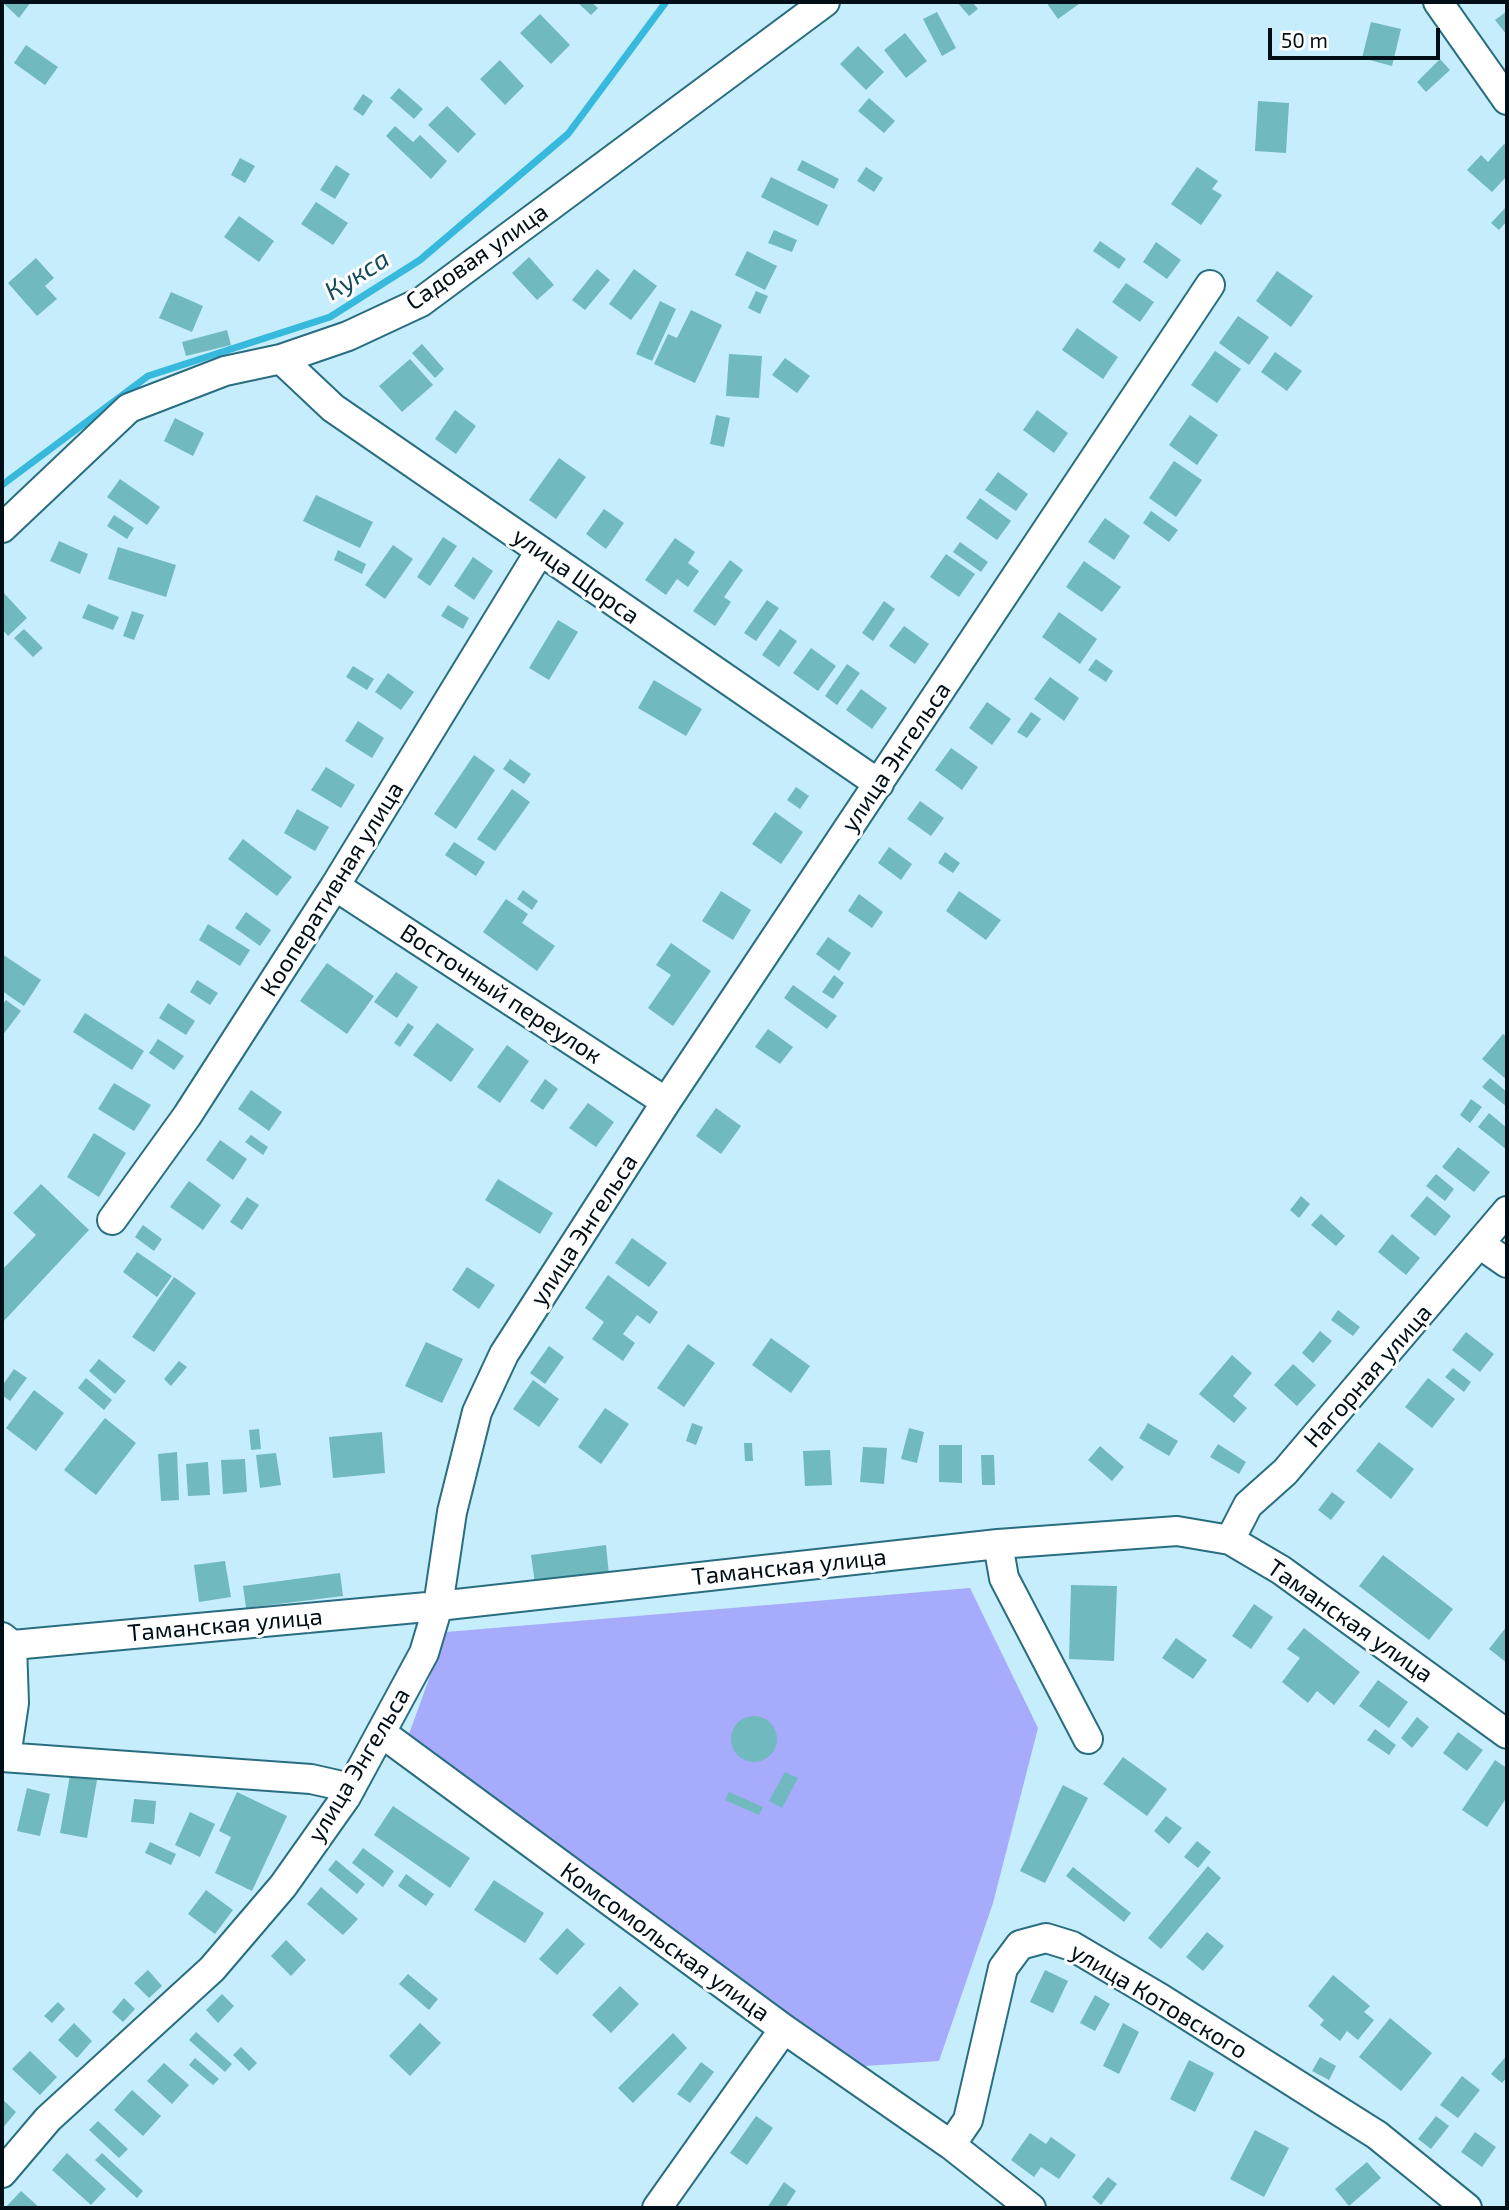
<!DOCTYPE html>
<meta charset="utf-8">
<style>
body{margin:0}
#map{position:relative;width:1509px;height:2210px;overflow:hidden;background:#c6edfb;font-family:"Exo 2",sans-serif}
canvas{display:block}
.frame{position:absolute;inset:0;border:4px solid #000f17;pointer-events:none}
.scale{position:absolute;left:1268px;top:28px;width:172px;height:32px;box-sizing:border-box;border:4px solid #000f17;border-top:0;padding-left:9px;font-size:21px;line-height:24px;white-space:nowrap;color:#000f17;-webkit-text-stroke:5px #fff;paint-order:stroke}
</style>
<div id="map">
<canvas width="1509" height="2210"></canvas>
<div class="frame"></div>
<div class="scale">50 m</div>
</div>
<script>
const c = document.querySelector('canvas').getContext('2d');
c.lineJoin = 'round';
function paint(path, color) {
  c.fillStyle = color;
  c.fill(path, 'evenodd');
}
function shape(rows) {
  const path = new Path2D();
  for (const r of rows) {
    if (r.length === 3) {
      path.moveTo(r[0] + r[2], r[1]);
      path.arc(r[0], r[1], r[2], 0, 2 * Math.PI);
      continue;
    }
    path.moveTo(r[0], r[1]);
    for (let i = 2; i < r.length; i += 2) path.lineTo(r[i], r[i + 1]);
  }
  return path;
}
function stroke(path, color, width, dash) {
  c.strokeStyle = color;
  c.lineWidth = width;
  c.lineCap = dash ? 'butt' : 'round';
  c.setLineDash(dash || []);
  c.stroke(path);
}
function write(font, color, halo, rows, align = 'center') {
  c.font = font + ' "Exo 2",sans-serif';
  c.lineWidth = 6;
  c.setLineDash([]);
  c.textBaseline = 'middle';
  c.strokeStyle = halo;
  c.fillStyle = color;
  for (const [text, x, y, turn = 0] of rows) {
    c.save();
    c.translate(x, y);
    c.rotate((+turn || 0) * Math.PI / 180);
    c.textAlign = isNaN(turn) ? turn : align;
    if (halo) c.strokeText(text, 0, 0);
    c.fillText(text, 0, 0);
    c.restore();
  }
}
paint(shape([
 [970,1588,1038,1728,993,1903,939,2061,850,2067,462,1783,409,1734,446,1632]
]), '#a7abfb');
stroke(shape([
 [2,485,148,376,330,317,420,260,568,134,666,2]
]), '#37b9dd', 7);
paint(shape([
 [2,2,31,2,19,18],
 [577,2,591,2,598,8,591,15],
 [957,2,972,2,978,9,969,16],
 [1046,2,1077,2,1079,4,1058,19],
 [1507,11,1507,35,1495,20],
 [937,12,956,48,942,56,923,19],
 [540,14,570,45,551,64,520,33],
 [1371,22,1401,29,1392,66,1362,58],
 [905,33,927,61,906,78,884,50],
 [26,45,58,67,45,85,14,63],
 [858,46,884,72,866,90,840,64],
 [1440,59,1450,70,1426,92,1417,82],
 [500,60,524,86,505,105,480,79],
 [399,88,423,109,414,119,390,98],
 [363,94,373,101,363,116,353,109],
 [869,98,895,121,884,133,858,111],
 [1258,101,1289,103,1286,153,1255,151],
 [447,106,476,134,458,153,428,125],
 [395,126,413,142,420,135,447,161,431,179,386,136],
 [1504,144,1507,146,1507,176,1492,192,1467,170,1481,155,1488,162],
 [240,158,255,166,245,183,231,175],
 [802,160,839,179,834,189,797,170],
 [336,165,350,174,335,199,320,190],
 [866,167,883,178,874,192,857,181],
 [1197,167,1218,181,1212,189,1222,195,1201,225,1171,204],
 [771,177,828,205,818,226,761,197],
 [316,202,348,223,333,245,301,224],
 [1507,206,1507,221,1499,230,1491,223],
 [239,216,274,241,259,262,224,237],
 [774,230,797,240,792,252,768,243],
 [1100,241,1126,259,1119,269,1093,251],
 [1156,242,1181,260,1167,279,1143,262],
 [747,251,777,266,765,290,735,275],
 [529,257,554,285,537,300,512,273],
 [36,258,54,278,45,286,57,299,37,316,8,283],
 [597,269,610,280,585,310,572,300],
 [634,269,657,286,631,320,609,304],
 [1277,271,1313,296,1291,327,1256,301],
 [1126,283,1154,302,1140,322,1112,302],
 [756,291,768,296,760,314,748,308],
 [171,292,203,306,192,332,159,318],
 [660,301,676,309,652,361,636,354],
 [691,310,722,325,695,383,654,364,668,334,677,338],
 [1238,316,1269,337,1249,365,1219,343],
 [1077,328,1118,357,1103,379,1062,350],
 [227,330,231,345,186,356,182,342],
 [422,344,444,369,435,378,412,353],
 [1215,351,1241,369,1217,403,1191,385],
 [1275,352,1302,371,1287,391,1261,372],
 [729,354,762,356,759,398,726,396],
 [785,358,810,376,797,393,772,375],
 [410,359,433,385,402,412,379,386],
 [455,410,476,426,456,454,435,439],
 [1037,410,1068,433,1054,453,1023,430],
 [716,415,730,418,724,447,710,444],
 [1190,415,1218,435,1197,465,1169,445],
 [175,418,204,433,193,456,164,441],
 [559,458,586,477,556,519,529,500],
 [1174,461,1202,480,1176,517,1149,498],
 [998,472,1028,494,1016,511,985,490],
 [120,479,160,507,147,525,107,497],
 [316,495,373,522,360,548,303,521],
 [980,498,1011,521,997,540,966,518],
 [604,509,624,523,606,549,586,534],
 [1151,511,1178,530,1169,542,1143,523],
 [114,515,134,528,127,539,107,526],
 [1105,518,1130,536,1114,560,1088,542],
 [443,537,457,546,430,586,417,577],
 [675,538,695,552,688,563,699,571,688,587,677,579,666,595,645,580],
 [59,541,88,554,80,574,50,561],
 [960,542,988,562,981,572,953,552],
 [393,545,413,559,385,599,365,585],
 [118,547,176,565,166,597,108,579],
 [338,550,366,564,362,574,334,560],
 [946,554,975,574,959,597,930,577],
 [473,557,493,571,474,600,454,586],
 [730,560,743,570,724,597,731,602,715,626,693,611],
 [1084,561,1121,587,1102,612,1066,587],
 [2,591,27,618,8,636,2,629],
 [767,600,779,608,756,641,744,633],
 [884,601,895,609,873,641,862,633],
 [88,604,119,617,113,630,82,618],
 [448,605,469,618,463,629,441,616],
 [132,611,144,615,134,640,123,636],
 [1059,612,1097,639,1080,664,1042,637],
 [558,620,578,632,549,680,529,668],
 [904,626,929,644,915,664,889,646],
 [24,629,43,648,33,657,14,638],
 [780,629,797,641,779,667,762,655],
 [811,648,836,666,818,691,793,673],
 [1096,659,1113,671,1106,682,1088,670],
 [847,664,860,673,837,705,825,696],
 [353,666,374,679,367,690,346,677],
 [388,673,414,692,401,710,375,692],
 [1050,677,1079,698,1064,721,1034,699],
 [654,680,702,709,686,736,638,708],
 [861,689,887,708,872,729,846,710],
 [987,702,1011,719,992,745,969,728],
 [1031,712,1041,719,1027,738,1017,732],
 [358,721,384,738,372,758,345,741],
 [951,748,978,767,962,790,935,770],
 [474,755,495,770,456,829,434,814],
 [510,759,531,774,524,784,503,769],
 [326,767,355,785,341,808,311,790],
 [796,787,809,796,800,809,787,800],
 [512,789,530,802,495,851,477,839],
 [920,801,944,818,931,836,907,819],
 [297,809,329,827,315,851,284,833],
 [775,812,803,832,781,864,752,844],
 [243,839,292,877,277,896,228,859],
 [454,842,485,862,476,876,445,855],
 [889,847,912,864,901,880,878,863],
 [945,852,960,863,953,873,938,863],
 [523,890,538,901,532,910,517,899],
 [721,891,751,910,733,940,702,921],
 [959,891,1001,920,986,940,946,911],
 [859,894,883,912,872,928,848,911],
 [506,899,528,914,522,923,555,946,537,971,483,932],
 [246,912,271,930,260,946,235,928],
 [208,924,250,950,240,966,199,940],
 [828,937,851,953,839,971,816,954],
 [671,943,711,971,673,1026,648,1008,671,975,656,965],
 [2,954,41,980,24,1006,2,991],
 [327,963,374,996,347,1034,300,1001],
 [396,972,418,987,397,1018,374,1002],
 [834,975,844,983,833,999,822,992],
 [197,980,218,993,210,1005,190,992],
 [793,985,837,1016,827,1029,784,998],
 [6,1000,21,1011,2,1036,2,1005],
 [168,1003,195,1021,186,1035,159,1018],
 [85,1013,144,1051,132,1070,73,1032],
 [408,1023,414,1027,400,1047,394,1043],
 [437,1023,474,1049,451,1082,413,1055],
 [768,1029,793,1047,780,1064,755,1047],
 [1503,1034,1507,1037,1507,1080,1482,1059],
 [158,1039,184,1056,174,1070,149,1053],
 [507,1045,529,1061,500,1103,477,1087],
 [1490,1078,1507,1092,1507,1107,1482,1087],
 [545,1079,558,1089,543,1110,530,1101],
 [114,1083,151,1105,134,1131,98,1109],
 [251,1090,282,1112,269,1131,238,1109],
 [1471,1099,1482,1107,1470,1123,1460,1115],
 [588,1103,614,1122,596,1147,569,1128],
 [716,1108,741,1126,721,1154,696,1136],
 [1489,1113,1507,1128,1507,1150,1478,1127],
 [94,1133,126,1153,99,1197,67,1177],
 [251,1135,268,1147,263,1155,245,1142],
 [220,1140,247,1159,233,1180,206,1160],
 [1458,1147,1490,1172,1474,1192,1442,1167],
 [1436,1174,1454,1189,1445,1201,1426,1186],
 [498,1179,553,1213,540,1234,485,1200],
 [189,1181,221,1205,203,1230,170,1207],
 [41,1184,89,1230,2,1323,2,1270,36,1235,13,1213],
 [1301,1196,1310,1204,1299,1218,1290,1210],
 [1427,1196,1451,1216,1435,1236,1410,1216],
 [247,1197,259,1205,242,1230,230,1222],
 [1321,1214,1345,1236,1336,1246,1311,1225],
 [143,1225,162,1239,154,1251,135,1237],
 [1392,1234,1420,1258,1406,1275,1378,1252],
 [632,1238,667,1263,649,1287,615,1263],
 [137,1252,172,1276,157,1297,123,1272],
 [467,1267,495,1285,479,1309,452,1290],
 [608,1275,658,1312,650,1324,637,1315,623,1334,635,1343,623,1361,592,1339,604,1322,585,1308],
 [174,1277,196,1293,154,1352,132,1337],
 [1338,1310,1360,1327,1353,1336,1331,1320],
 [1320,1331,1332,1341,1313,1363,1302,1353],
 [1466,1332,1494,1354,1480,1372,1452,1350],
 [771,1338,810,1366,791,1393,752,1365],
 [426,1342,463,1359,442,1403,405,1386],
 [688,1344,715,1363,684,1407,657,1388],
 [549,1346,564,1357,545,1384,530,1373],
 [1232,1355,1252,1373,1233,1396,1247,1408,1234,1423,1199,1394],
 [99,1359,126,1381,115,1394,89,1371],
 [179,1361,187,1367,171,1386,164,1379],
 [1293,1364,1316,1385,1297,1406,1274,1385],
 [1453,1368,1471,1382,1464,1392,1445,1377],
 [14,1369,27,1378,10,1401,2,1395,2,1386],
 [86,1378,112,1400,104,1410,78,1388],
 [1428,1378,1455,1399,1432,1428,1405,1407],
 [533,1380,559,1399,539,1427,513,1409],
 [34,1390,64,1413,36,1451,6,1428],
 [605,1408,629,1424,601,1464,578,1447],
 [105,1418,136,1443,96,1495,64,1470],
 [692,1423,703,1427,696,1445,686,1441],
 [1148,1423,1178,1441,1169,1456,1139,1438],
 [909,1428,924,1432,917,1463,901,1459],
 [259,1429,261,1449,251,1450,249,1430],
 [382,1432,385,1473,333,1478,329,1437],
 [1379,1442,1414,1469,1391,1499,1356,1471],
 [744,1443,752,1443,753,1461,745,1461],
 [1218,1444,1246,1462,1239,1474,1210,1457],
 [939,1445,962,1445,962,1483,939,1482],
 [1100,1446,1124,1467,1112,1481,1088,1460],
 [863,1447,887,1448,884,1484,860,1482],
 [830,1450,832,1485,805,1486,803,1451],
 [177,1452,179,1500,161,1501,158,1454],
 [276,1453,281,1485,260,1488,256,1455],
 [981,1455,994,1455,995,1485,982,1485],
 [245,1459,247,1492,223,1494,221,1460],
 [208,1462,210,1495,188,1496,186,1464],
 [1332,1492,1345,1502,1331,1520,1318,1510],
 [606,1545,609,1575,535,1584,531,1555],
 [1383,1555,1453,1609,1429,1640,1359,1586],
 [225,1561,231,1597,199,1602,194,1565],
 [340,1573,343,1596,246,1608,243,1586],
 [1071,1585,1117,1586,1114,1661,1069,1659],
 [1254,1604,1273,1617,1251,1649,1232,1636],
 [1507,1626,1507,1663,1489,1649],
 [1304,1628,1360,1672,1334,1705,1317,1691,1308,1703,1282,1682,1300,1658,1287,1649],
 [1176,1638,1207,1660,1193,1679,1162,1658],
 [1378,1680,1408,1702,1389,1728,1359,1706],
 [754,1739,23],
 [1417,1717,1429,1727,1412,1748,1401,1738],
 [1375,1729,1396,1745,1389,1755,1367,1740],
 [1458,1732,1483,1750,1467,1771,1443,1753],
 [1123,1757,1167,1789,1147,1816,1103,1784],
 [1495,1760,1507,1768,1507,1797,1487,1827,1462,1810],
 [785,1772,798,1778,782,1808,769,1801],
 [70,1775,97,1780,87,1838,60,1833],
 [1063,1785,1088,1798,1045,1883,1020,1871],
 [27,1788,50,1794,40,1836,17,1831],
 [237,1792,287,1816,252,1891,215,1873,231,1837,219,1831],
 [729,1792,763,1807,759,1815,725,1800],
 [134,1799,156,1801,154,1824,131,1822],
 [393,1806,470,1858,450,1888,374,1835],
 [190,1812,215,1824,200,1857,175,1845],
 [1166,1816,1182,1828,1169,1844,1154,1831],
 [1197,1841,1211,1852,1198,1868,1184,1857],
 [150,1842,176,1854,171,1865,145,1853],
 [363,1848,394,1871,383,1887,352,1863],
 [336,1860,365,1884,357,1894,328,1870],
 [1208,1866,1221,1878,1161,1949,1148,1938],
 [1073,1867,1131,1913,1124,1922,1066,1876],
 [406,1874,434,1894,426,1906,398,1886],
 [494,1880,544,1913,525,1943,474,1910],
 [321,1887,358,1919,343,1935,307,1904],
 [206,1890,233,1910,215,1934,188,1914],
 [567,1928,585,1944,557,1975,539,1959],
 [1207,1932,1224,1946,1203,1971,1186,1957],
 [286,1940,306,1960,291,1976,271,1956],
 [148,1970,162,1986,149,1998,134,1983],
 [1045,1970,1068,1981,1053,2013,1030,2002],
 [408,1974,438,1999,429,2010,399,1984],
 [1333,1975,1370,2006,1364,2012,1374,2020,1358,2040,1347,2031,1340,2041,1320,2025,1324,2020,1308,2006],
 [620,1986,639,2004,611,2033,592,2015],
 [222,1994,234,2006,218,2023,206,2010],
 [1095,1995,1110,2004,1095,2031,1080,2023],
 [124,1998,135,2009,123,2022,112,2012],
 [58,2002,65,2009,52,2023,44,2016],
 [1390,2018,1432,2053,1401,2091,1359,2057],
 [74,2023,92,2041,77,2058,58,2040],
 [420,2023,441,2043,410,2076,389,2056],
 [1123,2023,1139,2032,1119,2074,1103,2066],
 [196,2032,232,2064,225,2072,189,2040],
 [673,2033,687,2048,633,2103,618,2088],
 [241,2047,257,2063,249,2071,233,2055],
 [30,2051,57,2077,40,2095,12,2069],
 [1507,2055,1507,2077,1502,2083,1491,2074],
 [1320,2057,1336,2066,1329,2080,1312,2071],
 [195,2058,219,2079,213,2085,189,2065],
 [1189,2060,1214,2073,1195,2112,1170,2099],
 [701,2062,714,2072,690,2103,677,2094],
 [164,2063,189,2085,172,2104,147,2081],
 [1462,2076,1480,2090,1458,2118,1440,2105],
 [132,2090,161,2116,143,2136,114,2110],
 [2,2099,16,2112,2,2129],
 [756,2116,773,2128,747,2165,730,2153],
 [1436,2116,1449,2126,1431,2149,1418,2139],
 [98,2121,128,2149,119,2158,89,2130],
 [1255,2130,1289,2148,1264,2197,1230,2179],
 [1475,2132,1496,2147,1482,2167,1461,2152],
 [1030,2133,1046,2144,1051,2137,1076,2155,1059,2179,1041,2167,1034,2177,1011,2160],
 [67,2153,106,2189,91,2205,52,2170],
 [102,2153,143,2191,137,2198,95,2160],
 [1367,2162,1381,2178,1349,2206,1335,2189],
 [1108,2177,1117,2184,1101,2205,1092,2197],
 [784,2182,796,2191,785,2208,767,2208],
 [21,2191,40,2208,5,2208]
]), '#70b9be');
const minor = shape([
 [1438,2,1507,100],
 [281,359,333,408,879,784],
 [2,528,129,408,225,371,281,359,348,336,421,302,825,2],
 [335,886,666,1102],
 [112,1220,187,1116,335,886,540,551],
 [1481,1245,1507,1263],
 [1230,1540,1248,1505,1285,1472,1507,1211],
 [998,1544,1004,1578,1088,1739],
 [2,1637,12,1645,14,1703,6,1757],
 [2,1646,438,1606,998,1544,1177,1531,1230,1540,1281,1570,1507,1734],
 [383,1734,784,2029,951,2145,1031,2208],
 [2,1757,311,1779,351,1788],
 [951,2145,968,2120,1003,1968,1020,1945,1046,1938,1072,1946,1160,1998,1377,2135,1467,2208],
 [2,2173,48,2119,212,1969,283,1886,346,1797,424,1653,438,1606,452,1512,477,1412,504,1354,666,1102,1210,285],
 [657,2208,784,2029]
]);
stroke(minor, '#296d81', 32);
stroke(minor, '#fff', 28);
write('24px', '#000f17', '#fff', [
 ["Садовая улица",477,257,-35],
 ["улица Щорса",576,576,35],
 ["улица Энгельса",896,757,-56],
 ["Кооперативная улица",332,889,-58],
 ["Восточный переулок",501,994,33],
 ["улица Энгельса",584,1230,-57],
 ["Нагорная улица",1368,1376,-49],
 ["Таманская улица",789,1567,-6],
 ["Таманская улица",1350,1621,35],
 ["Таманская улица",225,1625,-5],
 ["улица Энгельса",359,1765,-59],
 ["Комсомольская улица",665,1942,36],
 ["улица Котовского",1159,2001,31]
]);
write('italic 26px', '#164b5a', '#fff', [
 ["Кукса",357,275,-32]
]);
</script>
